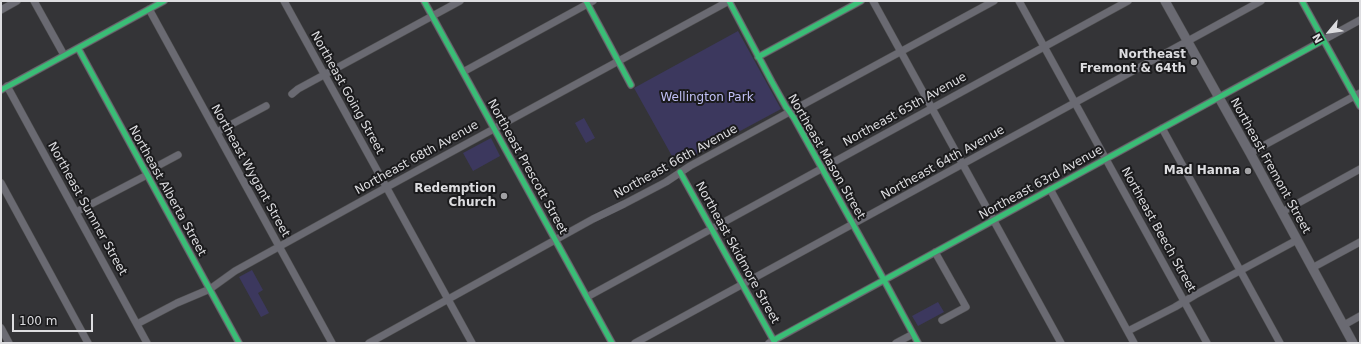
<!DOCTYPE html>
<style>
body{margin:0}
#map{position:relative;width:1361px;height:344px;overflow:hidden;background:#343437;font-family:"DejaVu Sans",sans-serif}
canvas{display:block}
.frame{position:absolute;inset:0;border:2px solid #dddde0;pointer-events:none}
.north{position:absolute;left:1309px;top:12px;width:40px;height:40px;-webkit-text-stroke:3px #1b1b1d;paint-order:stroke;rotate:241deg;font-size:11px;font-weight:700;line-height:16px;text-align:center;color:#dddde0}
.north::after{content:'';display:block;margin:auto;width:14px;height:18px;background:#dddde0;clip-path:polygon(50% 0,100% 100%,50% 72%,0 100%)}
.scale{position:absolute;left:12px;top:314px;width:81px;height:18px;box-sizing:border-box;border:2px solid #dddde0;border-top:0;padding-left:5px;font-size:12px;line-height:14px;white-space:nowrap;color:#dddde0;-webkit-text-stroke:3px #1b1b1d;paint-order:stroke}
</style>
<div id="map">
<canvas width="1361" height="344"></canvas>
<div class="frame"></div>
<div class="north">N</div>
<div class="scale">100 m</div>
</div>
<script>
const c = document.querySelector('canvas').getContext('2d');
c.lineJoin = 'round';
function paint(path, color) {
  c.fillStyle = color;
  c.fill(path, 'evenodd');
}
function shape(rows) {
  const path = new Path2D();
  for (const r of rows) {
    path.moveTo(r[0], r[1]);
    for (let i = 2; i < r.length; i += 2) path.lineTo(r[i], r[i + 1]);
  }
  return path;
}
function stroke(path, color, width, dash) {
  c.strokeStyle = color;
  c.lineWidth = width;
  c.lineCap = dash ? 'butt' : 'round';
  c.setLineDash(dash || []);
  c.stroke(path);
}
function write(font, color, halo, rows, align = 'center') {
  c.font = font + ' "DejaVu Sans",sans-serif';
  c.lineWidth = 4;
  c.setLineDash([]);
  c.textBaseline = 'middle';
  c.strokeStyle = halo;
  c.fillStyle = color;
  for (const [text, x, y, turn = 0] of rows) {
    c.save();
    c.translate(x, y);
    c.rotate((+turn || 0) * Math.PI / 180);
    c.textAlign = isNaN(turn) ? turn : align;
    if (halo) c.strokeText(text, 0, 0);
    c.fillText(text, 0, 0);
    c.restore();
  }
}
paint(shape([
 [738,31,781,109,677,165,634,88],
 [584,118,595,138,586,143,575,123],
 [491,138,500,156,473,171,463,153],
 [252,270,263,290,258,293,269,313,261,317,239,277],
 [938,302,944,312,918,326,912,316]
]), '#3c385e');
const minor = shape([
 [34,1,64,55],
 [284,1,472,343],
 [424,1,612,343],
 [586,1,631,85],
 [729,1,772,82,786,107,794,118,884,280,918,343],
 [873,1,1061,343],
 [1019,1,1207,343],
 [1302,1,1360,106],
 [149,9,332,343],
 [1,10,17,1],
 [78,48,239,343],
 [758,57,861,1],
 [463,72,593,1],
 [7,86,147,343],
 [1,90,164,1],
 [292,94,298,89,460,1],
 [1162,128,1280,343],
 [217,132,266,106],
 [1250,153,1360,93],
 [680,172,775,343],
 [1,183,88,343],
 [1050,189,1134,343],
 [76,212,147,175,150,170,178,155],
 [1282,212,1360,169],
 [935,252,966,307,942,320],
 [1312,268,1360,242],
 [587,297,1128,1],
 [137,324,177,303,210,289,235,271,387,187,729,1],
 [1344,325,1360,316],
 [1,328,9,343],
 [1128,331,1175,307,1195,295,1297,240],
 [369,343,593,219,624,204,666,182,690,166,994,1],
 [635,343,1261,1],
 [769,343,1360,20],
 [896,343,913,334]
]);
const major = shape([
 [1165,1,1250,153,1353,343]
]);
stroke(minor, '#505051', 8);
stroke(major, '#505051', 10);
stroke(minor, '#6a6a72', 7);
stroke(major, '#6a6a72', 9);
stroke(shape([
 [424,1,612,343],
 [586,1,631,85],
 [729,1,772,82,786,107,794,118,884,280,918,343],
 [1302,1,1360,106],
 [78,48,239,343],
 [758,57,861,1],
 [1,90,164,1],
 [680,172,775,343],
 [774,340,1324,40]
]), '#3abd76', 5);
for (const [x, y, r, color] of [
 [1194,62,4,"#a2a2a5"],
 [1248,171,4,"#a2a2a5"],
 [504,196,4,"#a2a2a5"]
]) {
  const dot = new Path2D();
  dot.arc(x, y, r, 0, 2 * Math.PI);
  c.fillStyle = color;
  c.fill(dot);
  stroke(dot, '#1b1b1d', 1.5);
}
write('bold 12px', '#dddde0', '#1b1b1d', [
 ["Northeast",1186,55],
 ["Fremont & 64th",1186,69],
 ["Mad Hanna",1240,171],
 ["Redemption",496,189],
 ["Church",496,203]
], 'right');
write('12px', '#dddde0', '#1b1b1d', [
 ["Northeast Going Street",347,93,61],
 ["Northeast 65th Avenue",905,110,-29],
 ["Northeast Mason Street",826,157,60],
 ["Northeast 68th Avenue",417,158,-29],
 ["Northeast 66th Avenue",676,162,-29],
 ["Northeast 64th Avenue",943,163,-29],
 ["Northeast Fremont Street",1270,166,61],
 ["Northeast Prescott Street",527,167,61],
 ["Northeast Wygant Street",250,171,61],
 ["Northeast 63rd Avenue",1041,183,-29],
 ["Northeast Alberta Street",167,191,61],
 ["Northeast Sumner Street",87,209,61],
 ["Northeast Beech Street",1158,230,61],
 ["Northeast Skidmore Street",737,253,61]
]);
write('12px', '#c1c0f6', '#1b1b1d', [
 ["Wellington Park",707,98]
]);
</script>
